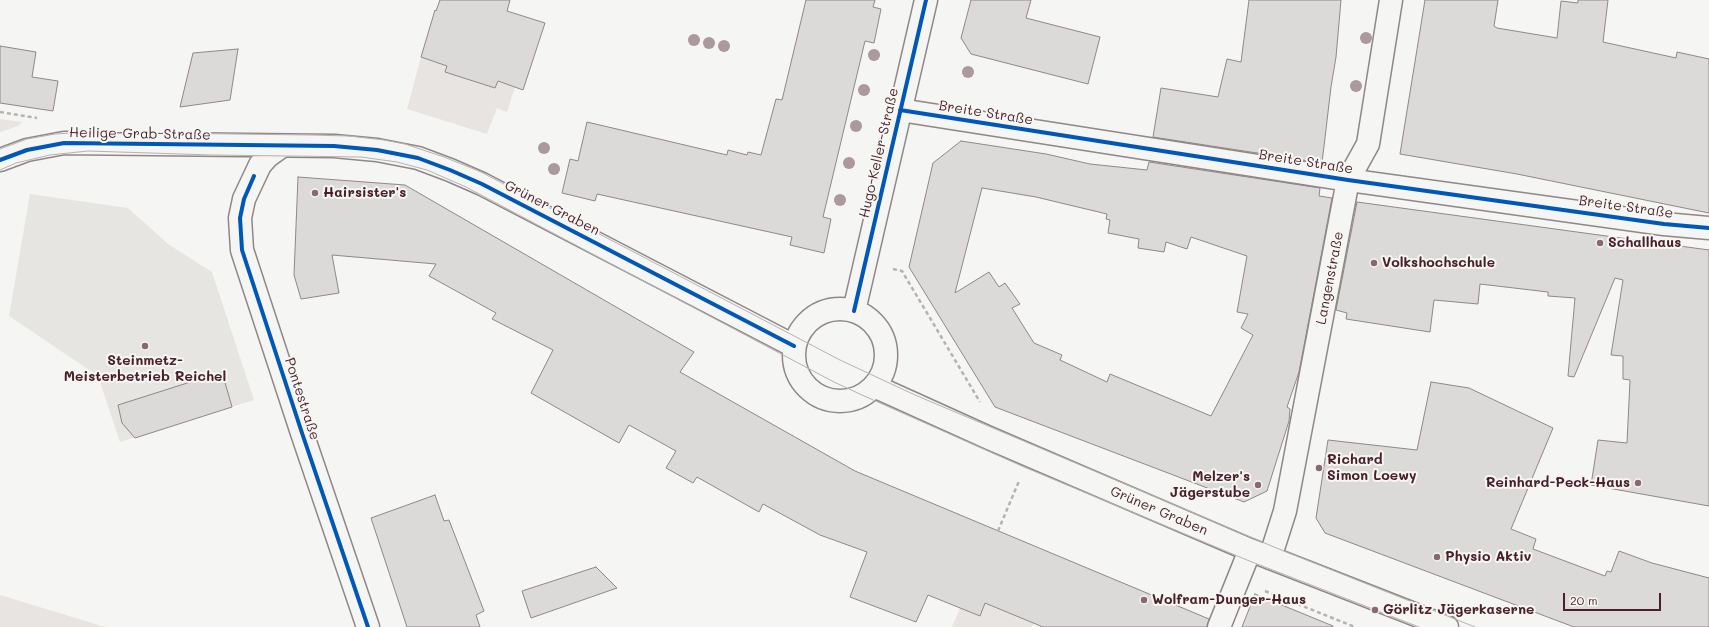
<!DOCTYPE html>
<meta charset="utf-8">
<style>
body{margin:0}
#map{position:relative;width:1709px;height:627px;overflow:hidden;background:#f5f5f3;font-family:Mali,sans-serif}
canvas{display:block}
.scale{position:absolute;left:1563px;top:593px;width:98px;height:18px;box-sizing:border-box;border:2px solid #4a1f2b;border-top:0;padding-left:5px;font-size:12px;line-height:14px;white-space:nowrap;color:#4a1f2b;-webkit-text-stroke:3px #f6f6f2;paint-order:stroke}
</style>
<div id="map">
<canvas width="1709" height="627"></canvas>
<div class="scale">20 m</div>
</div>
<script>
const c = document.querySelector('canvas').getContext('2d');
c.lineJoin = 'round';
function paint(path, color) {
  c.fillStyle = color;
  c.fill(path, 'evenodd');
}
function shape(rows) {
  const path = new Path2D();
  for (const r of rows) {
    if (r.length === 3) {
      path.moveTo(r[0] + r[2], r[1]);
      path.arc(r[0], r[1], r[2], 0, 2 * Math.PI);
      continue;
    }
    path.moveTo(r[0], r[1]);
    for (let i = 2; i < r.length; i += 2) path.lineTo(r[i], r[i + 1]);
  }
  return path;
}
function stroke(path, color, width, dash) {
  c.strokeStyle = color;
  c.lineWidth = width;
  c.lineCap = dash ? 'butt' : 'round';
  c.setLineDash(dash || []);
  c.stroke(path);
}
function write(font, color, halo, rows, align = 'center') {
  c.font = font + ' Mali,sans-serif';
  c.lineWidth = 4;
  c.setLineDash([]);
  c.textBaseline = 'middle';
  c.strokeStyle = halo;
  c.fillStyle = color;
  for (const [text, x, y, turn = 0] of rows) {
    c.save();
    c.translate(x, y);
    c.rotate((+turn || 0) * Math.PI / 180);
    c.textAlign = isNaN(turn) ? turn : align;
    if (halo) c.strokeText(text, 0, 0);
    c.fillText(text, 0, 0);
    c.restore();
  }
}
paint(shape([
 [30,194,128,208,168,244,212,272,254,400,120,442,98,376,9,316]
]), '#e7e5e2');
paint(shape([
 [421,57,447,66,445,71,495,88,498,82,515,87,507,112,497,108,487,134,407,109],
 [0,119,22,122,18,126,0,132],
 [0,595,105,627,0,627],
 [966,595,970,612,980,616,985,603,1034,623,1032,627,952,627]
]), '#e8e4e2');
const building = shape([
 [440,0,510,0,507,11,545,23,523,90,498,81,495,88,445,72,447,66,421,57,435,10,436,11,440,0],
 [806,0,875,0,873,7,881,9,874,43,865,41,823,217,831,219,824,253,790,245,792,237,597,194,595,201,562,193,570,159,578,161,587,122,727,155,728,150,747,155,748,152,761,155,776,99,782,100,806,0],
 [971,0,1031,0,1026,18,1100,37,1088,84,971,54,961,38,971,0],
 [1249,0,1341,0,1336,57,1331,87,1322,163,1153,137,1161,88,1218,97,1227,59,1241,62,1249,0],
 [1425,0,1498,0,1494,26,1497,28,1557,38,1561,1,1578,3,1578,0,1608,0,1603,42,1676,58,1677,52,1709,59,1709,213,1517,174,1400,154,1425,0],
 [0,46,36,52,32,77,58,81,53,111,0,103,0,46],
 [238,49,230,100,180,107,193,53,238,49],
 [961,141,1046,154,1090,164,1147,170,1149,162,1320,188,1319,196,1332,198,1299,372,1287,407,1290,409,1289,421,1267,491,1244,502,995,407,909,267,933,163,961,141],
 [982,188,1036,197,1107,214,1106,219,1110,220,1108,233,1139,239,1138,248,1164,252,1166,242,1187,249,1191,237,1247,256,1237,312,1248,314,1241,328,1253,335,1211,416,1110,374,1107,382,1060,360,1062,355,1034,343,1012,308,1020,304,1005,283,999,287,989,272,955,293,982,188],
 [298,177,405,185,694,352,680,372,855,471,1209,619,1207,627,1043,627,985,603,980,616,928,595,916,622,850,597,867,552,820,535,763,504,759,512,697,477,693,483,666,468,676,451,629,425,619,443,531,393,553,350,492,319,496,313,429,276,436,264,332,255,339,293,301,299,294,275,298,177],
 [1357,202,1709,250,1709,506,1591,485,1598,440,1627,443,1630,380,1623,379,1623,356,1611,355,1623,280,1615,278,1574,377,1568,376,1575,298,1548,296,1548,292,1480,284,1478,304,1434,300,1430,332,1346,319,1347,313,1336,310,1357,202],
 [222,372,232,407,135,438,122,423,118,405,222,372],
 [1431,382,1469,388,1553,428,1511,529,1536,539,1533,549,1605,576,1607,571,1611,572,1619,551,1652,563,1709,578,1709,627,1574,627,1325,533,1316,518,1328,440,1417,450,1431,382],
 [435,495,444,521,449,520,484,611,476,615,480,627,407,627,371,518,435,495],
 [596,567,617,588,531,618,522,591,596,567],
 [1255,594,1333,626,1333,627,1242,627,1255,594]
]);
paint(building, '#dcdad9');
stroke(building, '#8f8788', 1);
const minor = shape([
 [900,110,1348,180,1664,224,1709,228],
 [282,146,268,156,260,165,244,199,240,218,242,250,302,433,368,627],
 [0,160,27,150,64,143,334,146,377,150,418,158,450,170,482,184,794,346],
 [840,355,46],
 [854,311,926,0],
 [874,386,989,438,1250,550,1447,627],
 [1270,558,1285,511,1348,180,1368,144,1391,0],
 [1219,627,1250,550]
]);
stroke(minor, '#8f8788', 25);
stroke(shape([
 [0,112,37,118],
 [893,269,902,271,980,402],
 [998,531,1019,481],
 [1265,591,1355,627]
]), '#b6b2b2', 2.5, [4, 3]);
stroke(minor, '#f5f5f3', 22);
stroke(shape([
 [0,149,27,139,55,134,87,132,311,135,349,136,384,140,405,144,444,157,481,172,840,360,915,395,1274,547,1475,627],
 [0,170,16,163,50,155,88,151,212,155,361,157,397,162,427,170,466,187,834,382,862,395,1024,467,1247,560,1419,627]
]), '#b6b2b2', 1);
stroke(shape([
 [900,110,1348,180,1664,224,1709,228],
 [0,160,27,150,64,143,334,146,377,150,418,158,450,170,482,184,794,346],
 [254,176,244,199,240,218,242,250,302,433,368,627],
 [854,311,926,0]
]), '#0057b8', 4);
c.fillStyle = '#ab999d';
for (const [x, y] of [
 [1366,38],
 [694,40],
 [709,43],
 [724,46],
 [874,55],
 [968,72],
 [1356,86],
 [864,90],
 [856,126],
 [544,148],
 [849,163],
 [554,169],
 [840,200]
]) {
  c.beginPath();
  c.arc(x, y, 6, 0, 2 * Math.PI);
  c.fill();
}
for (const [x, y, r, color] of [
 [315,193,4,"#866a71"],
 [1600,243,4,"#866a71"],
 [1374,263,4,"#866a71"],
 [145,346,4,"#866a71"],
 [1319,468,4,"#866a71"],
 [1638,483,4,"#866a71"],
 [1258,485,4,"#866a71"],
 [1437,557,4,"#866a71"],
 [1144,600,4,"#866a71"],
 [1375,610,4,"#866a71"]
]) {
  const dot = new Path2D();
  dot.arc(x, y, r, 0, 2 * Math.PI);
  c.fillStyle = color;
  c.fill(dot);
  stroke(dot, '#f6f6f2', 1.5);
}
write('14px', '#4a1f2b', '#f6f6f2', [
 ["Breite Straße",986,113,9],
 ["Heilige-Grab-Straße",140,134,1],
 ["Hugo-Keller-Straße",879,153,-77],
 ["Breite Straße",1306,162,9],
 ["Breite Straße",1626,207,8],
 ["Grüner Graben",552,208,27],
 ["Langenstraße",1330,278,-79],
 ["Pontestraße",302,399,72],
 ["Grüner Graben",1159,511,23]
]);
write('bold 14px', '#4a1f2b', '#f6f6f2', [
 ["Hairsister's",323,193],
 ["Schallhaus",1608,243],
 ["Volkshochschule",1382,263],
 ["Steinmetz-",145,361,"center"],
 ["Meisterbetrieb Reichel",145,377,"center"],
 ["Richard",1327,460],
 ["Simon Loewy",1327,476],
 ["Melzer's",1250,477,"right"],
 ["Jägerstube",1250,493,"right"],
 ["Reinhard-Peck-Haus",1630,483,"right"],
 ["Physio Aktiv",1445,557],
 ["Wolfram-Dunger-Haus",1152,600],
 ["Görlitz Jägerkaserne",1383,610]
], 'left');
</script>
